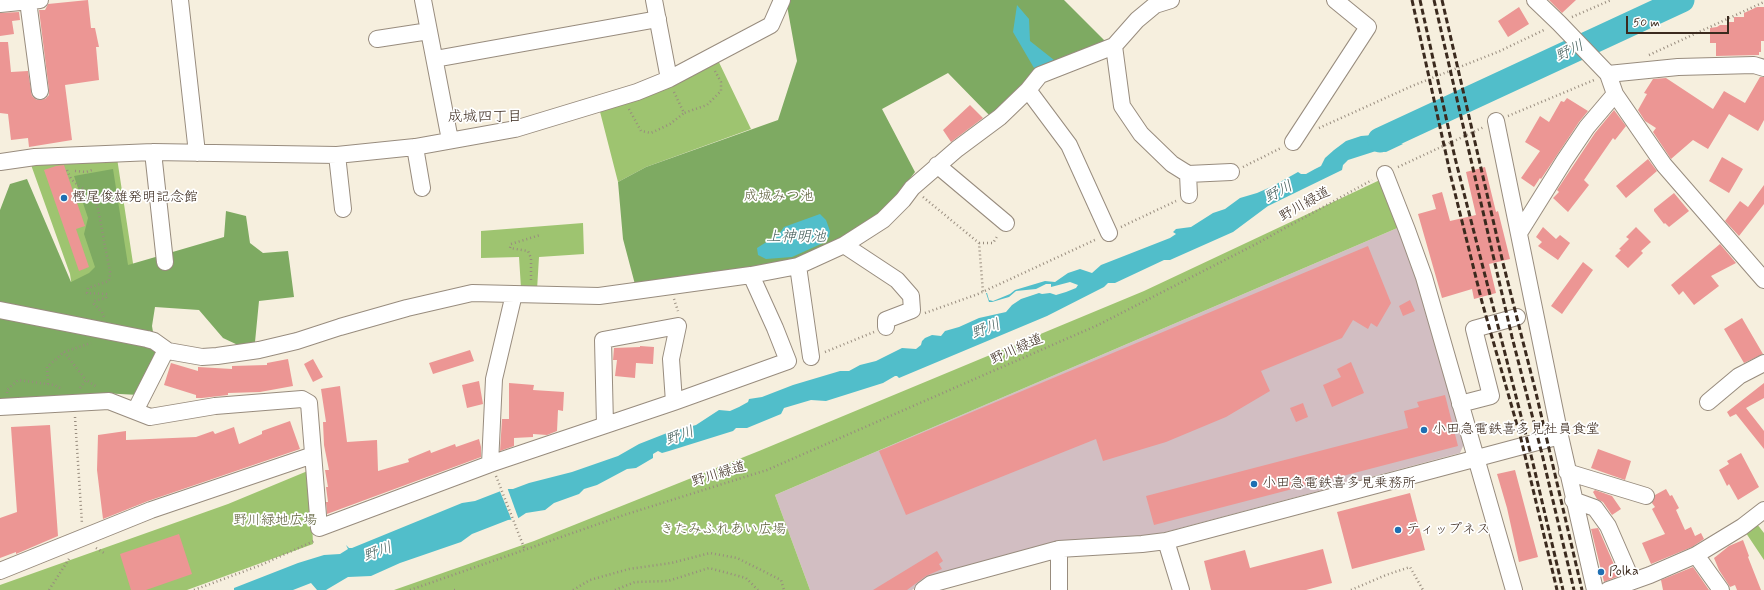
<!DOCTYPE html>
<meta charset="utf-8">
<style>
body{margin:0}
#map{position:relative;width:1764px;height:590px;overflow:hidden;background:#f6efde;font-family:Mynerve,sans-serif}
canvas{display:block}
.scale{position:absolute;left:1626px;top:16px;width:103px;height:18px;box-sizing:border-box;border:2px solid #3b2a1e;border-top:0;padding-left:5px;font-size:12px;line-height:14px;white-space:nowrap;color:#3b2a1e;-webkit-text-stroke:3px #fff;paint-order:stroke}
</style>
<div id="map">
<canvas width="1764" height="590"></canvas>
<div class="scale">50 m</div>
</div>
<script>
const c = document.querySelector('canvas').getContext('2d');
c.lineJoin = 'round';
function paint(path, color) {
  c.fillStyle = color;
  c.fill(path, 'evenodd');
}
function shape(rows) {
  const path = new Path2D();
  for (const r of rows) {
    path.moveTo(r[0], r[1]);
    for (let i = 2; i < r.length; i += 2) path.lineTo(r[i], r[i + 1]);
  }
  return path;
}
function stroke(path, color, width, dash) {
  c.strokeStyle = color;
  c.lineWidth = width;
  c.lineCap = dash ? 'butt' : 'round';
  c.setLineDash(dash || []);
  c.stroke(path);
}
function write(font, color, halo, rows, align = 'center') {
  c.font = font + ' Mynerve,"Klee One",sans-serif';
  c.lineWidth = 3.5;
  c.setLineDash([]);
  c.textBaseline = 'middle';
  c.strokeStyle = halo;
  c.fillStyle = color;
  for (const [text, x, y, turn = 0] of rows) {
    c.save();
    c.translate(x, y);
    c.rotate((+turn || 0) * Math.PI / 180);
    c.textAlign = isNaN(turn) ? turn : align;
    if (halo) c.strokeText(text, 0, 0);
    c.fillText(text, 0, 0);
    c.restore();
  }
}
paint(shape([
 [1402,226,1464,444,1460,453,1166,532,930,577,912,590,810,590,775,495]
]), '#d2bec2');
paint(shape([
 [715,54,751,129,646,167,618,182,598,104],
 [117,158,136,283,77,321,70,274,30,162],
 [1382,179,1402,226,775,495,810,590,394,590,534,541,759,451,1144,291],
 [583,223,584,254,539,257,537,290,521,288,519,257,481,258,481,231],
 [310,470,313,544,187,590,0,590,0,585,228,504],
 [1753,519,1764,533,1764,560,1742,527]
]), '#9ec470');
paint(shape([
 [786,0,1064,0,1107,43,990,116,948,73,882,109,915,172,875,225,837,251,637,292,623,239,618,182,646,167,778,120,797,61],
 [113,169,128,265,224,237,226,211,246,216,250,243,263,253,288,251,294,297,259,301,255,342,240,346,223,338,199,310,155,307,152,326,156,350,139,395,101,393,34,400,0,401,0,210,10,184,27,179,71,282,89,273,95,267,84,234,88,218,74,176]
]), '#7eaa62');
paint(shape([
 [1017,5,1029,19,1030,41,1054,60,1034,68,1013,32],
 [1410,119,1411,130,1397,135,1398,142,1403,144,1386,152,1376,151,1348,160,1343,165,1342,170,1268,206,1233,232,1170,260,1164,260,1115,283,1108,283,1104,287,1047,316,899,378,897,376,895,376,883,383,826,401,811,400,784,408,781,414,747,428,736,428,733,431,669,451,662,453,658,451,653,454,653,458,636,468,627,469,597,485,584,489,579,494,554,503,545,510,526,513,517,519,508,520,472,534,461,542,400,563,371,576,348,577,326,590,317,590,311,583,293,590,234,590,234,588,298,563,324,555,340,554,348,549,346,545,349,548,352,548,462,503,475,501,506,489,513,489,529,483,572,472,618,456,639,444,667,433,696,425,719,410,730,411,739,407,748,402,749,399,762,397,793,385,840,371,849,371,860,365,876,361,902,348,916,349,921,345,922,341,925,338,932,335,941,336,945,331,959,327,979,318,1006,312,1012,305,1021,299,1039,293,1042,294,1050,293,1056,295,1066,292,1076,288,1078,285,1070,282,1051,287,1051,284,1046,284,1036,289,1016,291,1009,297,992,302,989,302,986,293,987,293,989,300,993,301,1010,294,1015,290,1045,281,1055,282,1068,273,1080,269,1092,273,1101,265,1170,238,1176,234,1173,232,1176,229,1191,227,1213,213,1225,209,1240,198,1257,193,1273,186,1298,172,1301,174,1306,174,1315,169,1321,166,1325,158,1334,150,1346,141,1361,136,1385,134],
 [820,214,826,220,830,231,829,237,823,243,792,257,766,259,758,255,757,248,779,234,784,227]
]), '#51beca');
paint(shape([
 [505,487,507,487,519,520,518,521,512,521,499,489]
]), '#f6efde');
stroke(shape([
 [1380,140,1682,0]
]), '#51beca', 25);
paint(shape([
 [88,0,91,28,95,28,99,47,96,47,99,80,65,85,72,140,29,147,28,138,11,140,8,114,0,113,0,42,8,42,11,72,28,71,32,96,37,100,45,99,49,95,49,90,39,10,45,10,48,4],
 [1549,0,1576,0,1562,13],
 [1519,7,1529,24,1508,37,1498,21],
 [1757,7,1764,7,1764,41,1761,41,1761,52,1759,52,1759,55,1716,56,1716,43,1710,43,1710,28,1717,27,1720,25,1729,25,1729,22,1734,22,1734,17,1744,17,1744,13],
 [19,12,20,20,12,21,14,34,0,36,0,13],
 [1760,77,1764,77,1764,120,1758,131,1729,114,1708,149,1693,140,1671,159,1653,132,1656,128,1645,121,1638,110,1647,94,1644,93,1653,79,1666,78,1713,109,1724,91,1745,103],
 [1567,98,1588,111,1579,122,1541,179,1540,178,1534,187,1521,178,1540,151,1525,142,1540,116,1549,122,1561,101,1564,102],
 [970,105,983,118,951,142,943,130],
 [1614,110,1626,126,1615,140,1613,138,1584,180,1589,185,1568,212,1553,198,1559,192,1557,190,1595,133],
 [1722,157,1743,169,1729,193,1709,181],
 [1648,159,1657,171,1626,198,1616,186],
 [64,165,85,226,76,229,89,267,79,271,44,170,56,166],
 [1485,167,1496,212,1498,211,1510,259,1489,264,1496,293,1474,299,1472,289,1442,298,1418,214,1436,209,1432,195,1442,192,1450,221,1476,215,1466,172],
 [1764,185,1764,204,1739,236,1725,221,1740,201,1748,207],
 [1674,193,1689,211,1669,227,1665,223,1664,224,1654,211,1654,209],
 [1543,227,1556,239,1560,235,1570,243,1558,260,1538,246,1542,242,1536,237],
 [1636,227,1651,242,1641,251,1643,253,1628,268,1615,256,1621,250,1619,249,1629,239,1626,237],
 [1720,244,1736,263,1711,276,1719,286,1694,305,1683,291,1679,295,1671,285],
 [1368,246,1391,303,1377,327,1371,323,1368,329,1353,320,1342,338,1261,371,1270,391,1226,417,1166,442,1103,461,1096,439,906,515,879,451],
 [1583,262,1593,270,1562,314,1551,306],
 [1410,300,1415,311,1403,316,1399,306],
 [1742,318,1763,354,1744,363,1724,329],
 [640,346,654,347,653,364,636,363,635,378,615,376,617,360,613,360,614,348,640,347],
 [470,350,474,361,433,374,429,363],
 [288,359,293,386,260,392,228,393,228,395,202,398,196,398,196,395,164,385,171,363,198,371,198,367,232,369,232,366,267,365,267,363],
 [313,359,323,377,313,382,304,364],
 [1351,362,1364,393,1332,407,1323,385,1341,377,1337,369],
 [479,381,483,404,467,408,462,385],
 [509,383,534,385,533,390,564,392,563,411,558,410,557,431,547,435,533,434,533,437,514,438,514,446,500,451,502,419,509,419],
 [1764,383,1764,398,1746,408,1764,431,1764,449,1736,414,1730,417,1727,412],
 [340,386,347,442,377,440,378,471,409,462,408,459,430,450,431,453,455,444,456,447,479,439,481,447,481,457,327,514,326,502,328,502,326,487,328,487,325,470,329,470,324,445,323,422,326,422,321,389],
 [1445,395,1458,446,1154,525,1146,496,1408,428,1404,411,1419,407,1417,402],
 [1303,403,1308,417,1296,422,1290,408],
 [290,421,300,449,148,501,103,519,97,470,98,435,126,431,126,440,196,437,213,431,215,434,234,427,239,444,262,434,262,431],
 [50,425,58,536,16,554,16,552,0,558,0,518,17,512,11,427],
 [1598,449,1631,461,1625,480,1591,468],
 [1741,453,1759,487,1738,500,1729,484,1727,486,1719,470,1729,464,1727,461],
 [1515,470,1538,557,1519,562,1507,508,1497,474],
 [1666,489,1670,496,1672,495,1679,508,1676,510,1685,530,1691,527,1695,536,1701,533,1704,539,1692,547,1651,564,1642,543,1665,534,1652,509,1655,507,1652,503,1655,495],
 [1595,490,1612,496,1621,509,1612,515,1603,502,1597,499,1593,492],
 [1410,493,1425,550,1352,569,1337,512],
 [1598,528,1619,576,1604,582,1591,529],
 [179,534,192,574,146,590,131,590,120,554],
 [1743,540,1749,556,1748,557,1761,590,1737,590,1735,585,1730,587,1719,570,1714,558,1729,546],
 [1323,549,1332,583,1306,590,1211,590,1204,561,1245,550,1250,568],
 [937,551,943,561,939,564,942,569,926,576,907,590,873,590],
 [1693,567,1709,590,1663,590,1661,580]
]), '#ec9694');
const minor = shape([
 [180,0,197,153],
 [423,0,450,140],
 [654,0,669,79],
 [1535,0,1559,23,1608,74,1615,94,1664,165,1764,280],
 [28,1,40,91],
 [0,4,40,0],
 [377,39,429,31],
 [1114,46,1122,106,1141,134,1172,164,1188,174,1231,172],
 [435,59,658,19],
 [1608,74,1678,67,1754,65,1764,68],
 [1028,90,1069,145,1109,233],
 [1496,121,1560,436,1595,590],
 [1293,142,1368,27,1335,0],
 [415,147,422,188],
 [153,152,165,262],
 [337,155,343,209],
 [0,162,35,157,153,152,337,155,415,147,515,129,637,92,669,79,771,25,782,0],
 [937,165,1006,223],
 [1188,174,1189,195],
 [1385,174,1407,230,1424,277,1514,590],
 [1519,233,1564,161,1587,127,1615,94],
 [844,245,897,280,911,296,912,310,886,320,886,327],
 [798,266,811,357],
 [0,310,147,339,154,341,168,351,202,357,217,356,259,350,297,341,340,327,407,308,472,293,599,296,751,275,798,266,844,245,883,220,903,200,912,188,957,149,1000,117,1028,90,1040,75,1114,46,1137,20,1155,5,1171,0],
 [1708,402,1739,376,1764,363],
 [1460,404,1491,396,1474,329,1517,317],
 [0,407,109,401,150,417,215,406,302,399,309,403,319,528,490,464,674,402,788,361,775,328,751,275],
 [135,411,165,352,168,351],
 [605,425,603,340,678,326,671,359,674,402],
 [490,464,494,379,514,294],
 [1567,472,1646,496],
 [1573,500,1595,508,1608,526,1632,581],
 [1166,541,1181,590],
 [1059,549,1059,590],
 [1696,555,1721,590],
 [0,571,151,510,313,455],
 [923,590,931,584,1059,549,1142,544,1166,541,1560,436],
 [1608,590,1650,575,1696,555,1742,527,1764,510]
]);
stroke(minor, '#988c7e', 18);
stroke(shape([
 [1572,17,1611,0],
 [1649,55,1764,2],
 [674,92,684,113,707,105,721,91,721,82,715,71],
 [629,109,641,131,651,133,670,124,684,113],
 [1508,116,1594,80],
 [1319,128,1412,86,1500,51,1546,29],
 [1243,167,1281,148],
 [1398,167,1484,127],
 [67,170,71,179,80,187,94,195,98,209,110,272,109,281,88,288,87,293,107,294,106,298,94,301,94,304,102,312,104,317],
 [75,171,86,172,92,170],
 [923,197,979,243,983,292],
 [1121,227,1176,201],
 [979,243,993,243,998,235],
 [531,280,531,258,528,251,510,248,511,244,540,235],
 [674,299,678,311],
 [925,313,978,294,1097,239],
 [64,352,86,380],
 [825,352,874,332],
 [48,384,47,367,64,352,91,343],
 [80,388,86,380,97,387],
 [7,393,7,390,18,380,54,385,62,389],
 [75,417,82,524],
 [496,476,525,550],
 [96,548,104,553],
 [49,590,69,559],
 [194,590,261,565,314,541],
 [410,590,624,515,767,470,1098,325,1258,243,1372,180],
 [454,590,456,590],
 [573,590,590,580,629,569,671,563,710,553,737,558,781,580,784,590],
 [615,590,635,582,668,581,709,568,746,578,758,590],
 [1351,590,1386,575,1410,567,1423,590]
]), '#988c7e', 2.5, [1, 3]);
stroke(minor, '#fff', 16);
stroke(shape([
 [1412,0,1451,177,1482,302,1521,439,1557,590],
 [1420,0,1455,158,1531,455,1563,590],
 [1434,0,1512,337,1542,454,1574,590],
 [1442,0,1503,263,1536,393,1582,590]
]), '#3b2a1e', 3, [6, 3]);
for (const [x, y, r, color] of [
 [64,198,4,"#1f6fb2"],
 [1424,430,4,"#1f6fb2"],
 [1254,484,4,"#1f6fb2"],
 [1398,530,4,"#1f6fb2"],
 [1601,572,4,"#1f6fb2"]
]) {
  const dot = new Path2D();
  dot.arc(x, y, r, 0, 2 * Math.PI);
  c.fillStyle = color;
  c.fill(dot);
  stroke(dot, '#fff', 1.5);
}
write('14px', '#5e603b', '#fff', [
 ["成城みつ池",779,197],
 ["野川緑地広場",275,521],
 ["きたみふれあい広場",723,530]
]);
write('14px', '#3b2a1e', '#fff', [
 ["樫尾俊雄発明記念館",72,198],
 ["小田急電鉄喜多見社員食堂",1432,430],
 ["小田急電鉄喜多見乗務所",1262,484],
 ["ティップネス",1406,530],
 ["Polka",1609,572]
], 'left');
write('14px', '#3b2a1e', '#fff', [
 ["野川緑道",1305,205,-29],
 ["野川緑道",1017,350,-24],
 ["野川緑道",719,475,-17]
]);
write('italic 15px', '#435e5a', '#fff', [
 ["野川",1570,52,-25],
 ["野川",1279,193,-28],
 ["上神明池",796,238],
 ["野川",986,330,-21],
 ["野川",680,437,-20],
 ["野川",378,553,-20]
]);
write('15px', '#3b2a1e', '#fff', [
 ["成城四丁目",485,118]
]);
</script>
